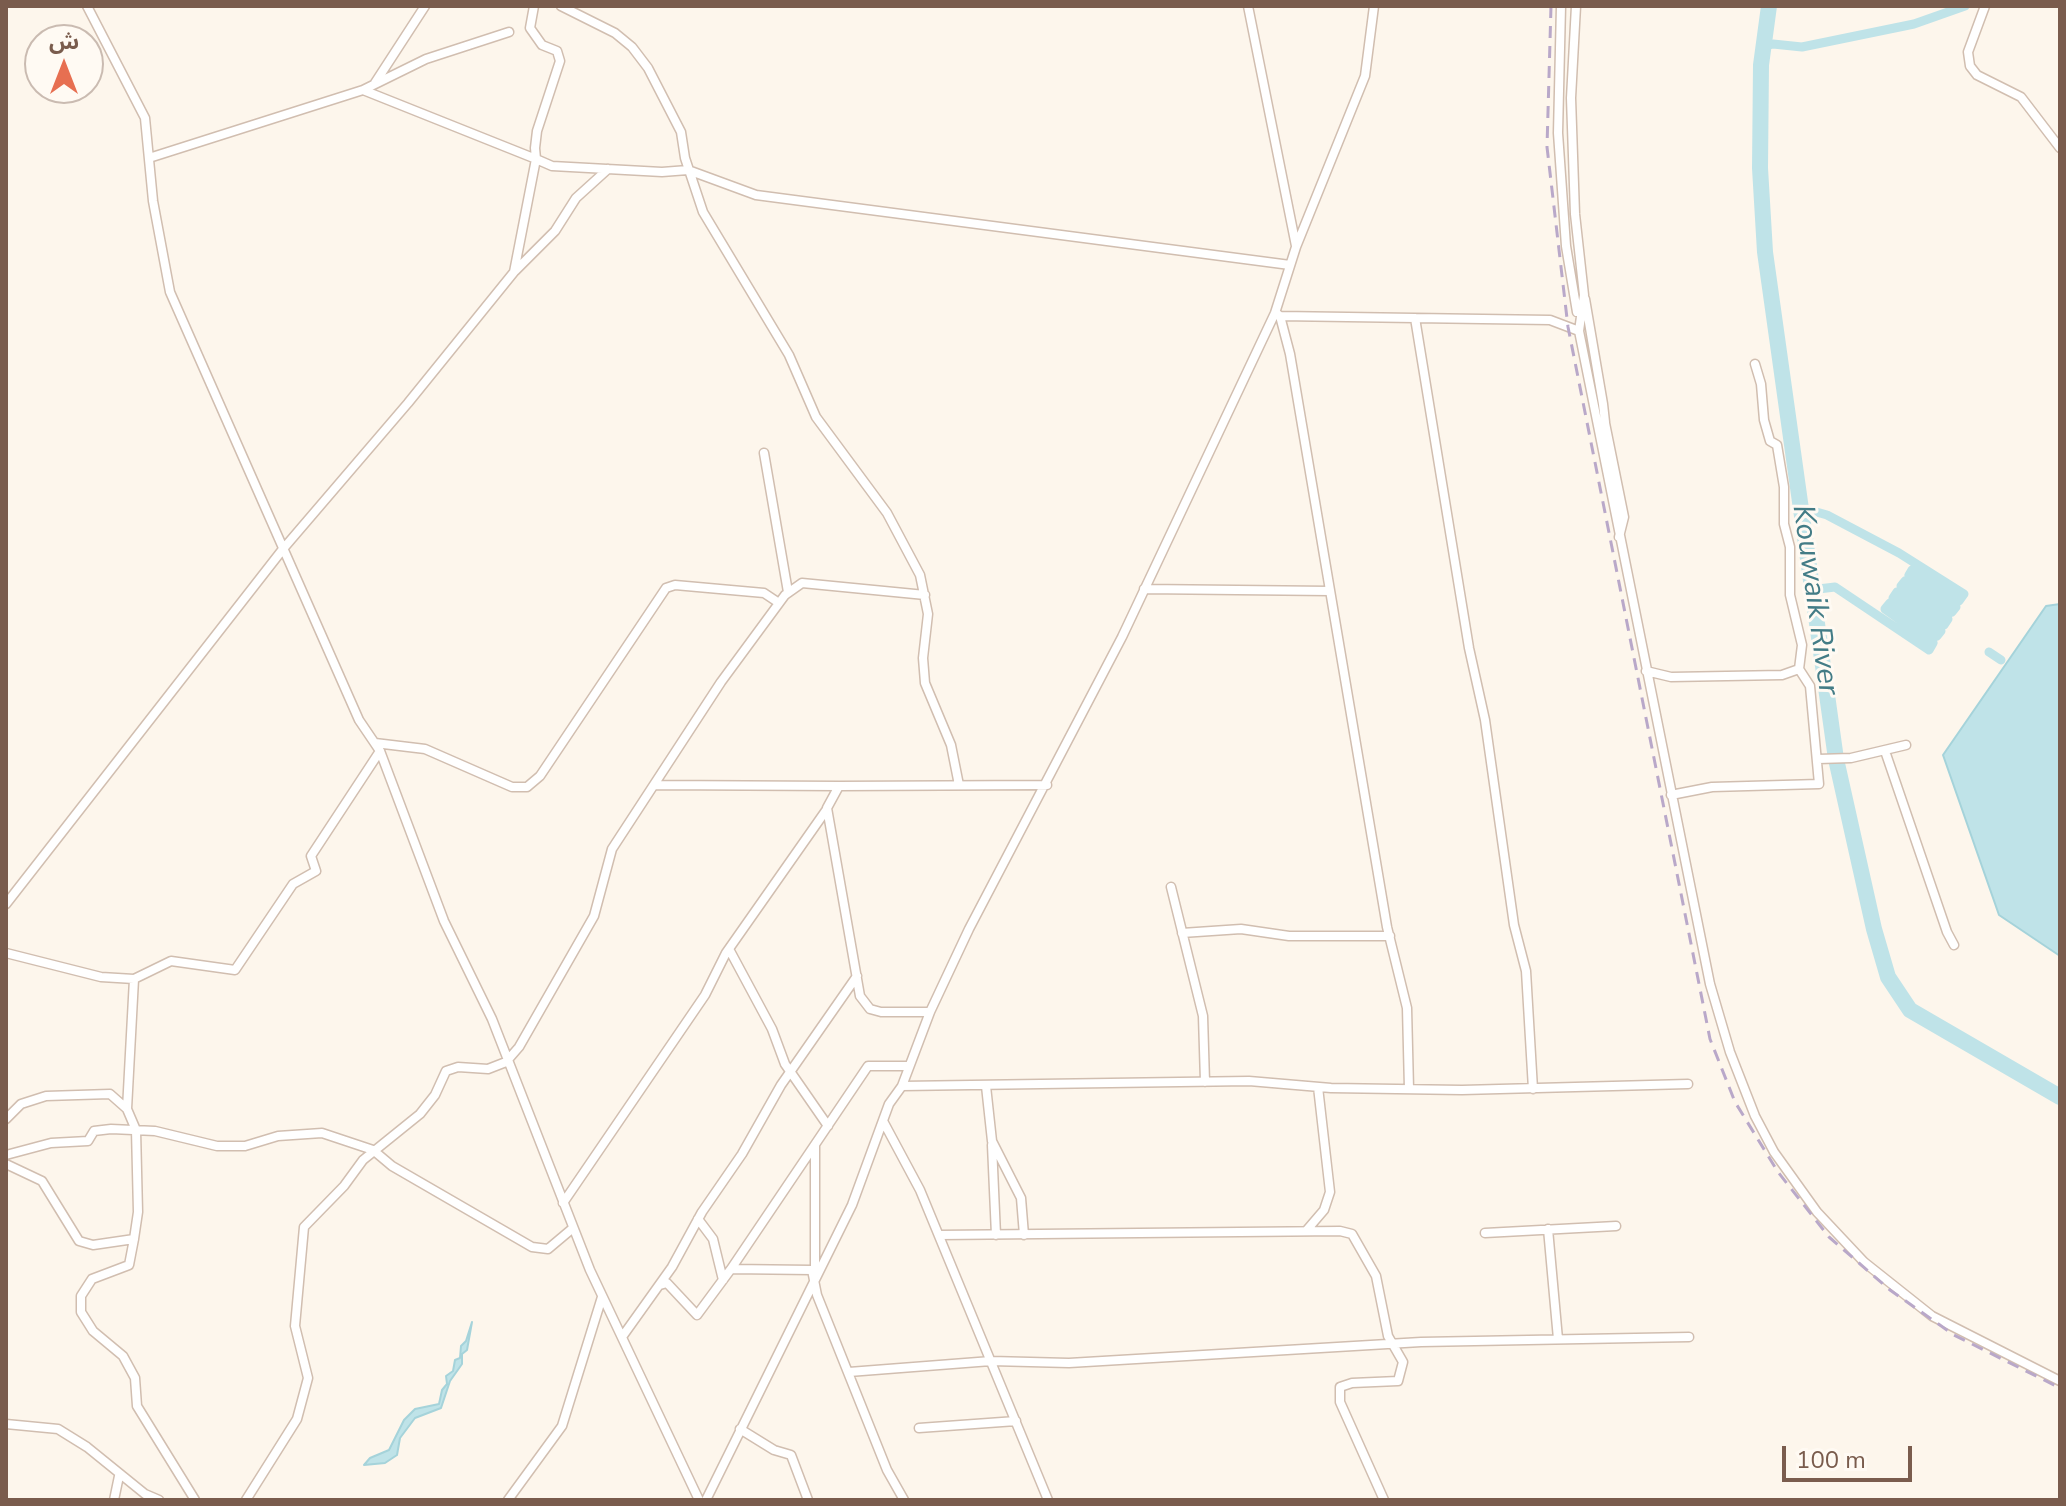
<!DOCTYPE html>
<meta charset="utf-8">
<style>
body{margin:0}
#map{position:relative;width:2066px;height:1506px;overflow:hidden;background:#fdf6ec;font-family:"Nunito Sans","Noto Sans Arabic",sans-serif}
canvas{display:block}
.frame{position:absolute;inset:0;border:8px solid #7a5c4d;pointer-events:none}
.north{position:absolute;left:24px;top:24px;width:80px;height:80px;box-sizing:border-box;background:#fffaf3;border:2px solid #cabbb1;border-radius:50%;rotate:0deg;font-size:22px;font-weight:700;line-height:32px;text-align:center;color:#7a5c4d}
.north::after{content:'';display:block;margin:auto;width:28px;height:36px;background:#e76f51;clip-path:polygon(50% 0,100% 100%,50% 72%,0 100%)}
.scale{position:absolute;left:1782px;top:1446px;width:130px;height:36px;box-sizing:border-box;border:4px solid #7a5c4d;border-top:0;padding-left:10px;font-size:24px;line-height:28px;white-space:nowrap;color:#7a5c4d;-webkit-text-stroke:6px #fffaf3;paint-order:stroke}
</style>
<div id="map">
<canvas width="2066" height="1506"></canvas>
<div class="frame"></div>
<div class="north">ش</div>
<div class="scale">100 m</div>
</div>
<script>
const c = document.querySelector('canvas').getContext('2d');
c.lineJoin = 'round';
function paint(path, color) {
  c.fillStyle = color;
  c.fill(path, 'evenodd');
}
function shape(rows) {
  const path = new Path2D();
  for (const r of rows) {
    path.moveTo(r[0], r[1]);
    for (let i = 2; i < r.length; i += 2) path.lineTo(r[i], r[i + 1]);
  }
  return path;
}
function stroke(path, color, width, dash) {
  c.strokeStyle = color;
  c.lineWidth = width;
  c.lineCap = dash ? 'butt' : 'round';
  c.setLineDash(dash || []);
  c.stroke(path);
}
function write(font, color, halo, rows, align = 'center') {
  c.font = font + ' "Nunito Sans",sans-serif';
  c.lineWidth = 6;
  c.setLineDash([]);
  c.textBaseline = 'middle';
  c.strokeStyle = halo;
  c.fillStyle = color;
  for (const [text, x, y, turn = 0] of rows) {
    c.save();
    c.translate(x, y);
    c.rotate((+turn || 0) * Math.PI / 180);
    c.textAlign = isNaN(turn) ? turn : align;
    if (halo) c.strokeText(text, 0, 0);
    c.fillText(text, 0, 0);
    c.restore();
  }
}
const water = shape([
 [2060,604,2060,956,1999,915,1943,755,2046,606,2060,604],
 [472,1322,467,1350,462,1354,462,1364,450,1381,441,1408,415,1418,400,1438,397,1455,385,1463,364,1465,370,1458,389,1450,404,1420,415,1409,439,1404,442,1390,447,1384,446,1376,453,1371,455,1360,460,1358,461,1346,466,1341,472,1322]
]);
paint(water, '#bfe3e8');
stroke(water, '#a5d3da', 2);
stroke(shape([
 [1762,47,1773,44,1802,47,1914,24,1965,6],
 [1799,507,1827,515,1899,553,1964,594,1959,601,1912,570,1909,575,1956,607,1952,612,1905,581,1901,586,1948,619,1944,625,1897,592,1893,598,1941,631,1937,636,1890,603,1885,609,1933,643,1929,650,1835,587,1810,590],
 [1989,652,2001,660]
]), '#bfe3e8', 9);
stroke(shape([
 [1769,6,1761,65,1760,168,1765,252,1836,759,1874,929,1888,977,1910,1010,2060,1097]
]), '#bfe3e8', 16);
const minor = shape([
 [87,6,145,118,153,201,170,292,359,720,380,751,444,921,492,1019,590,1270,699,1500],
 [534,6,530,28,542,45,557,51,560,61,537,131,535,148,536,159,552,166,662,172,688,170,756,195,1290,265],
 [561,6,615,33,632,47,648,68,681,132,685,158,703,212,789,355,816,417,887,513,920,575,928,614,923,658,925,683,951,745,959,785],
 [1248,6,1296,246],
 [1561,6,1558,133,1566,246,1577,312],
 [1985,6,1968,52,1970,66,1977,75,2021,97,2060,148],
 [375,83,425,6],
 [363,90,426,59,509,32],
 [515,271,555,231,576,198,608,169],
 [1585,299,1603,404,1605,422,1600,435],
 [1276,313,1280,316,1550,320,1579,331,1584,295,1575,214,1571,98,1576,6],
 [1280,316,1290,354,1387,927,1407,1008,1409,1089],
 [1415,318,1469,648,1485,720,1514,925,1526,971,1533,1089],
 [1579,331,1710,984,1730,1052,1755,1116,1774,1152,1817,1212,1864,1262,1932,1316,2060,1381],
 [1605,423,1624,517,1619,537],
 [764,453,788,592],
 [1144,589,1330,591],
 [1646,671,1671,677,1782,675,1799,669],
 [375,743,425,749,512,787,527,787,540,776,666,588,675,585,764,593,779,603],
 [1885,751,1947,932,1954,945],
 [1818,759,1851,758,1906,745],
 [654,785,839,786],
 [1671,795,1712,787,1819,784,1810,686,1799,669,1802,645,1790,595,1790,547,1784,524,1784,487,1777,445,1770,441,1764,420,1761,384,1755,364],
 [1171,887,1203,1016,1205,1082],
 [6,904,283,549,408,403,514,272,536,159,363,90,149,158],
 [1182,933,1241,929,1289,936,1390,936],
 [729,949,772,1029,785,1064,828,1126],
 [6,953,101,977,134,979,127,1109,136,1130,138,1212,134,1239,129,1265,92,1279,81,1296,81,1312,93,1331,123,1356,135,1378,137,1406,195,1500],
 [134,979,171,961,235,970,293,884,316,871,311,856,380,751],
 [930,1012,881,1012,870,1009,860,996,827,808,839,786,1047,785],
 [902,1086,1249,1081,1331,1088,1462,1090,1688,1084],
 [986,1086,992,1141,1021,1198,1024,1235],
 [6,1119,21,1104,46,1096,110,1094,127,1109],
 [883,1121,920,1190,1048,1500],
 [992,1145,996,1235],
 [815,1146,815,1272],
 [6,1155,51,1143,88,1141,94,1131,111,1129,155,1131,217,1146,245,1146,278,1136,322,1133,373,1150,392,1166,532,1247,548,1249,573,1228],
 [6,1164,42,1181,79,1241,93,1245,134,1239],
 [563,1203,705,995,726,953,827,809],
 [698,1219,713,1239,723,1280],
 [1548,1229,1558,1339],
 [1306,1231,1324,1210,1330,1192,1318,1087],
 [1485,1233,1616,1226],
 [939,1235,1340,1231,1352,1234,1376,1276,1388,1336,1403,1362,1398,1381,1352,1383,1340,1387,1340,1402,1384,1500],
 [731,1269,868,1066,907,1066],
 [660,1285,667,1283,697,1315,731,1269,812,1270,817,1295,887,1470,904,1500],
 [622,1337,672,1267,702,1212,742,1154,781,1085,857,976],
 [849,1372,991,1361,1069,1363,1421,1342,1689,1337],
 [6,1424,58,1429,87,1447,145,1494,159,1500],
 [919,1428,1016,1421],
 [740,1429,774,1450,791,1455,808,1500],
 [114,1500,119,1476],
 [246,1500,297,1419,308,1378,295,1326,304,1227,344,1186,363,1160,420,1114,435,1095,446,1071,458,1067,488,1069,506,1062,519,1047,594,916,612,849,721,682,785,595,802,583,925,595],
 [508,1500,562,1426,602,1297],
 [706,1500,852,1205,889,1104,902,1086,930,1012,969,929,1122,637,1275,313,1296,247,1365,76,1374,6]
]);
stroke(minor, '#d1beb0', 11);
stroke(minor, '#fff', 8);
stroke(shape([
 [1551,6,1547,147,1568,327,1710,1039,1735,1102,1778,1172,1829,1237,1890,1290,1954,1335,2060,1388]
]), '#b9a8c9', 3, [12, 8]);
write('italic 30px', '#437c86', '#fffaf3', [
 ["Kouwaik River",1814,600,82]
]);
</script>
